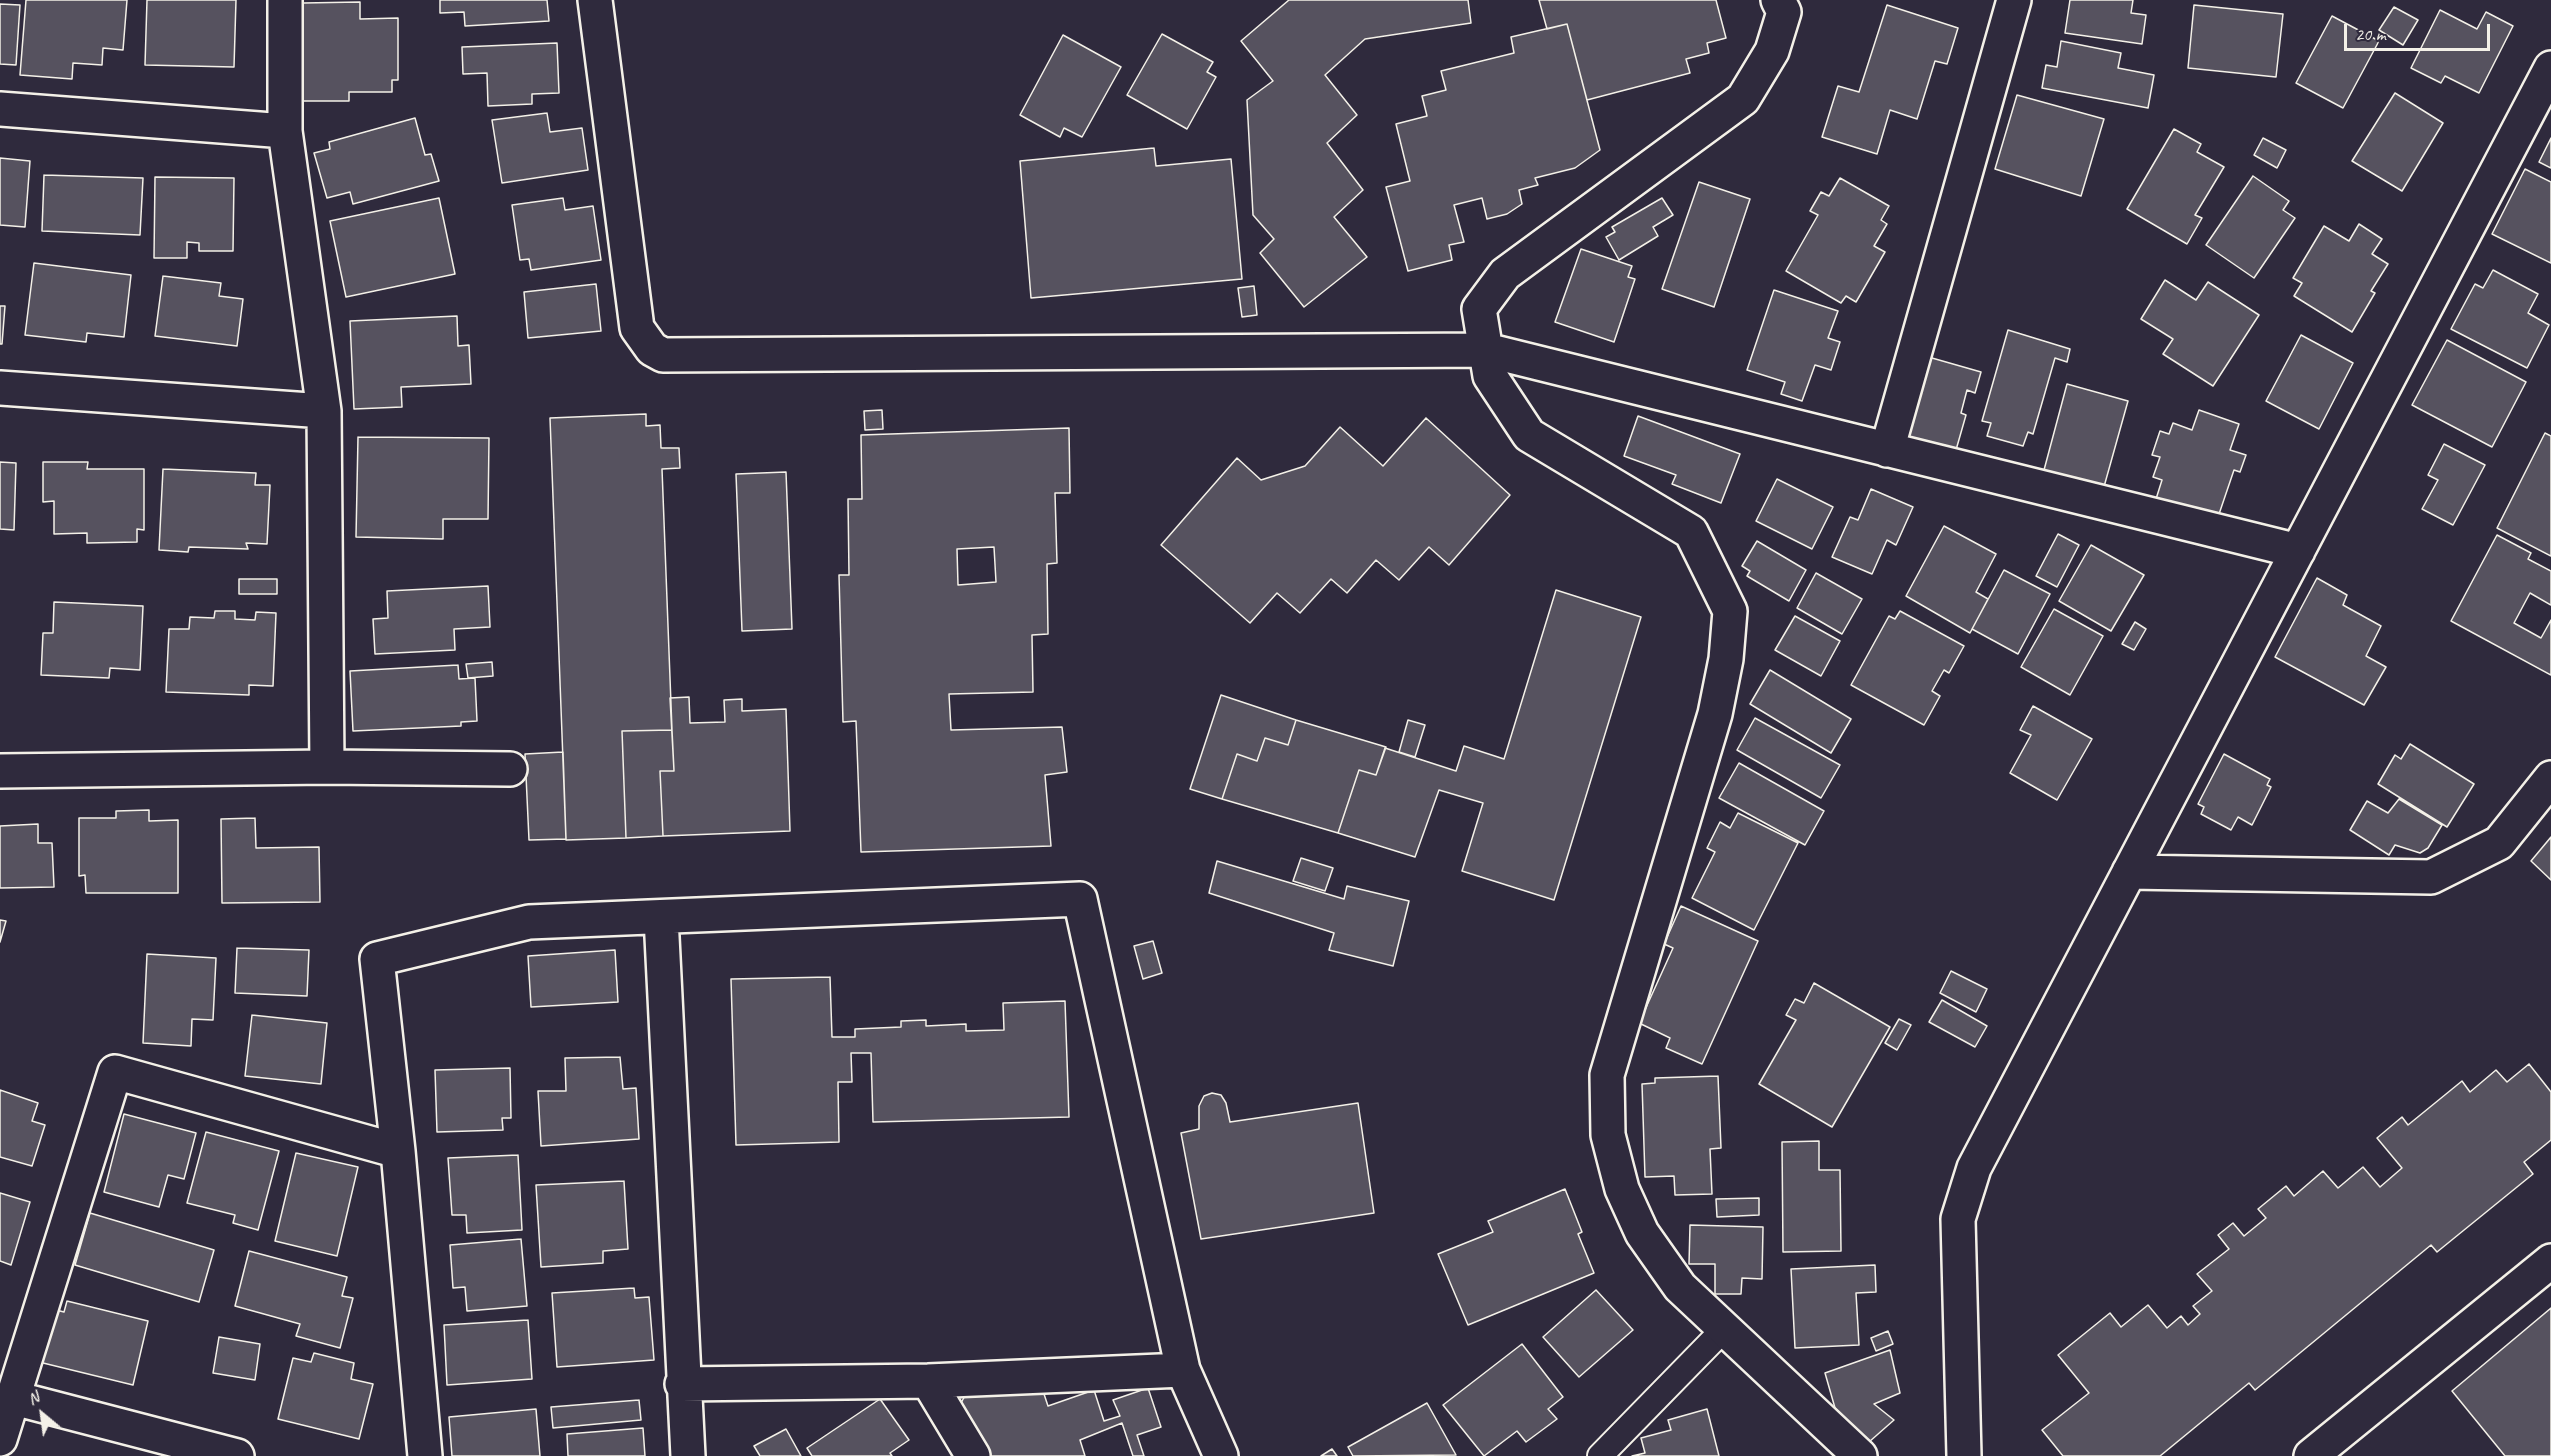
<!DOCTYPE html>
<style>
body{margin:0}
#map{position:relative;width:2551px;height:1456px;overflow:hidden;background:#2f2a3d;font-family:Caveat,sans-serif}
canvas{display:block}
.north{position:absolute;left:12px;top:1384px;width:60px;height:60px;-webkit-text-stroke:4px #2f2a3d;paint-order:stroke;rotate:331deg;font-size:16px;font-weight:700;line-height:24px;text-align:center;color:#f4f1e8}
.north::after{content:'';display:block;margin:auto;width:21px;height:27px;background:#f4f1e8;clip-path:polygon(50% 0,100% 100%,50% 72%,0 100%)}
.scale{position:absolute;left:2344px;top:24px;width:146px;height:27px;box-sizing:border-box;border:3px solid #f4f1e8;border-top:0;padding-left:8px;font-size:18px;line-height:21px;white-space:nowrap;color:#f4f1e8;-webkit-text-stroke:4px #2f2a3d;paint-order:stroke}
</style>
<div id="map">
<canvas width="2551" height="1456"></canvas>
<div class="north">N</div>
<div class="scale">20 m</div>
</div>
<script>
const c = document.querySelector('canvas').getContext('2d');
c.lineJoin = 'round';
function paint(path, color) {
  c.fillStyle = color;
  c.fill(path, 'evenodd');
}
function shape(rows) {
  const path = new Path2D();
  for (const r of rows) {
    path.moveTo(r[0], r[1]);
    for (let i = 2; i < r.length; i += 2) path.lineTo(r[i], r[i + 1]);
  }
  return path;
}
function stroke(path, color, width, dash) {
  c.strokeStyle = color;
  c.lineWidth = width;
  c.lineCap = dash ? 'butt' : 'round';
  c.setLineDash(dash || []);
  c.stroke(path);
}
const building = shape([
 [26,0,127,0,123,50,103,48,102,65,73,63,72,79,20,75,26,0],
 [147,0,236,0,234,67,145,65,147,0],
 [440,0,547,0,549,21,465,26,464,12,440,13,440,0],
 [1289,0,1468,0,1471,23,1365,39,1325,75,1357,115,1327,143,1363,190,1334,217,1367,257,1304,307,1260,253,1274,239,1253,215,1247,100,1273,81,1241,41,1289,0],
 [1539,0,1716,0,1726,38,1707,43,1709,53,1686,59,1690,73,1587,100,1567,24,1547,29,1539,0],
 [2070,0,2133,0,2131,13,2146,15,2142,44,2065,33,2070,0],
 [360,2,360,19,398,18,398,80,392,80,392,92,349,92,349,101,303,101,303,3,360,2],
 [0,4,20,5,16,65,0,64,0,4],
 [1887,5,1958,28,1947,64,1935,61,1917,119,1890,110,1877,154,1822,137,1838,86,1859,92,1887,5],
 [2194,5,2283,14,2276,77,2188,68,2194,5],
 [2394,7,2418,20,2403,45,2379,30,2394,7],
 [2440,10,2477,29,2486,12,2513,26,2479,93,2445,76,2441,83,2411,68,2440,10],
 [2332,16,2379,41,2343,108,2296,83,2332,16],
 [1567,24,1600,150,1575,168,1535,178,1538,185,1519,190,1522,204,1507,214,1487,219,1482,198,1454,205,1464,242,1449,245,1452,260,1408,271,1386,187,1410,181,1396,124,1427,116,1422,96,1446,90,1441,71,1514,53,1511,37,1567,24],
 [1162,34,1213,62,1207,72,1216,77,1187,129,1127,95,1162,34],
 [1063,35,1121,67,1082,137,1064,128,1060,137,1020,115,1063,35],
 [2061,41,2121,53,2118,68,2154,75,2148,108,2042,88,2046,65,2057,67,2061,41],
 [557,43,559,93,532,94,532,104,488,106,487,73,463,74,462,47,557,43],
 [2395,93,2443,123,2402,191,2352,161,2395,93],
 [2017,95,2104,119,2081,196,1995,169,2017,95],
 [547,113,550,132,582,128,588,170,502,183,492,120,547,113],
 [415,118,425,155,431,154,439,181,353,204,350,192,327,198,314,153,330,149,329,142,415,118],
 [2174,129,2201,144,2197,152,2224,167,2195,215,2202,218,2187,244,2127,209,2174,129],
 [2263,138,2286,150,2277,168,2254,155,2263,138],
 [2551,138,2551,168,2539,162,2551,138],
 [1154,148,1156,166,1231,159,1242,279,1031,298,1020,161,1154,148],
 [0,158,30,161,25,227,0,225,0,158],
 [2525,169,2551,182,2551,263,2492,234,2525,169],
 [44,175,143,178,140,235,42,231,44,175],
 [2253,176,2289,201,2283,210,2295,218,2254,278,2206,245,2253,176],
 [155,177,234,178,233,251,199,251,199,243,187,242,187,258,154,258,155,177],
 [1840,178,1889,206,1881,220,1887,224,1874,246,1885,252,1856,302,1846,296,1841,303,1786,271,1818,215,1810,211,1821,192,1829,196,1840,178],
 [1699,182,1750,199,1714,307,1662,289,1699,182],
 [439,198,455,274,346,297,330,221,439,198],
 [563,198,565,210,593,206,601,260,531,270,529,259,520,260,512,205,563,198],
 [1662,198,1673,215,1653,227,1658,236,1619,260,1606,237,1615,232,1612,227,1662,198],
 [2359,224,2382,239,2372,254,2388,264,2371,291,2375,293,2352,332,2294,296,2302,283,2293,278,2324,226,2349,241,2359,224],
 [1581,249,1632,266,1628,277,1635,279,1614,342,1555,322,1581,249],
 [34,263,131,275,124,337,87,333,86,342,25,335,34,263],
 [2493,270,2538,294,2528,313,2549,325,2527,368,2451,329,2475,284,2483,288,2493,270],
 [163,276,221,283,219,296,243,299,237,346,155,336,163,276],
 [2165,280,2196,300,2208,282,2259,315,2213,386,2163,354,2173,339,2141,319,2165,280],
 [596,284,601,331,528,338,524,292,596,284],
 [1254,286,1257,315,1242,317,1238,288,1254,286],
 [1774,290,1838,311,1828,338,1840,342,1831,370,1815,365,1802,401,1781,394,1785,382,1747,370,1774,290],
 [0,306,5,306,2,344,0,344,0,306],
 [457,316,458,346,469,345,471,384,401,387,402,407,354,409,350,321,457,316],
 [2008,330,2070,349,2067,362,2055,358,2033,434,2028,432,2023,446,1987,436,1991,423,1982,421,2008,330],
 [2301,335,2353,363,2319,429,2266,401,2301,335],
 [2447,340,2526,382,2492,447,2412,405,2447,340],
 [1925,356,1981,372,1975,393,1967,390,1961,413,1966,415,1956,450,1901,435,1925,356],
 [2067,384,2128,401,2100,501,2040,485,2067,384],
 [882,410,883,429,865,430,864,411,882,410],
 [2199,410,2239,424,2230,450,2246,455,2240,472,2234,470,2217,520,2156,499,2162,480,2153,477,2160,457,2152,455,2160,431,2169,434,2173,423,2192,430,2199,410],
 [646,414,646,426,660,425,661,448,679,448,680,468,662,469,672,730,622,731,626,838,566,840,550,418,646,414],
 [1638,416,1740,454,1721,503,1672,484,1676,475,1624,456,1638,416],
 [1426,418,1510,495,1449,565,1429,547,1399,580,1376,560,1347,593,1331,579,1300,613,1277,593,1250,623,1161,545,1237,458,1261,480,1305,466,1340,427,1383,466,1426,418],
 [1069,428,1070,493,1055,493,1057,563,1047,564,1048,634,1032,635,1033,692,949,694,951,730,1062,727,1067,772,1045,775,1051,846,861,852,856,721,843,722,839,575,849,575,848,499,862,499,861,435,1069,428],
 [994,547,996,582,958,585,957,549,994,547],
 [2545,433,2551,436,2551,556,2497,528,2545,433],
 [358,437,489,438,488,519,443,519,443,539,356,537,358,437],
 [2444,444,2485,465,2453,525,2422,509,2438,480,2428,475,2444,444],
 [0,462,16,463,14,530,0,529,0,462],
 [43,462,88,462,87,469,144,469,144,530,137,529,137,542,87,543,87,533,54,534,54,501,43,502,43,462],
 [163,469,256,473,255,485,270,485,267,544,246,543,248,549,189,547,188,552,159,550,163,469],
 [786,472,792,629,742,631,736,474,786,472],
 [1777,479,1833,507,1812,549,1756,521,1777,479],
 [1871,489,1913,507,1896,545,1887,540,1872,574,1832,557,1850,517,1858,520,1871,489],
 [1944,526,1996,554,1976,592,1988,599,1970,633,1906,596,1944,526],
 [2058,534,2079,545,2057,587,2036,576,2058,534],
 [2497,535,2531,553,2528,559,2551,571,2551,605,2530,593,2514,623,2541,638,2551,620,2551,675,2451,621,2497,535],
 [1757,541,1806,570,1789,601,1747,576,1750,571,1742,566,1757,541],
 [2091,545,2144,575,2111,631,2059,601,2091,545],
 [2004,570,2050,594,2018,654,1972,629,2004,570],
 [1816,573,1862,599,1842,634,1797,608,1816,573],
 [2317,578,2347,595,2343,605,2381,626,2366,656,2386,667,2364,705,2275,657,2317,578],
 [239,579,277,579,277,594,239,594,239,579],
 [488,586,490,627,454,629,455,650,375,654,373,619,388,618,387,591,488,586],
 [1556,590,1641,617,1554,900,1462,871,1483,803,1439,790,1415,857,1338,833,1359,770,1376,775,1385,748,1456,771,1464,746,1504,759,1556,590],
 [54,602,143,606,140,670,110,668,109,678,41,675,43,633,53,633,54,602],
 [2054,609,2103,636,2070,695,2021,667,2054,609],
 [215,611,235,611,235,619,255,620,256,612,276,613,273,686,249,685,249,695,166,692,169,629,189,629,190,617,214,618,215,611],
 [1900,611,1964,646,1949,673,1944,670,1932,691,1940,696,1924,725,1851,685,1889,616,1895,619,1900,611],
 [1795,616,1840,641,1821,676,1775,650,1795,616],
 [2135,622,2146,629,2134,650,2122,644,2135,622],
 [492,662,493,676,468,678,466,664,492,662],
 [458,665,459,679,475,678,477,721,461,722,461,726,353,731,350,671,458,665],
 [1770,670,1851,719,1831,753,1750,704,1770,670],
 [1221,695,1296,720,1288,745,1265,738,1257,761,1237,754,1222,799,1190,789,1221,695],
 [689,697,690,723,725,722,724,700,742,699,742,711,786,709,790,831,663,836,660,771,674,771,670,698,689,697],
 [2033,706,2092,739,2057,800,2010,773,2031,735,2020,730,2033,706],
 [1755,718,1840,765,1821,798,1737,750,1755,718],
 [1296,720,1386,747,1376,775,1359,770,1338,833,1222,799,1237,754,1257,761,1265,738,1288,745,1296,720],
 [1408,720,1425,725,1415,757,1399,752,1408,720],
 [672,730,674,771,660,771,663,836,626,838,622,731,672,730],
 [2410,744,2474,784,2447,827,2378,784,2395,755,2401,759,2410,744],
 [563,752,566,839,529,840,525,754,563,752],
 [2224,754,2270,779,2267,785,2271,787,2252,825,2238,817,2231,830,2201,814,2204,807,2198,804,2224,754],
 [1739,763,1824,811,1805,845,1719,798,1739,763],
 [2399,799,2442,825,2428,848,2420,853,2395,845,2389,855,2350,830,2367,801,2388,813,2399,799],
 [149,810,149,821,178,820,178,893,86,893,85,875,79,876,79,818,116,818,116,811,149,810],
 [1738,813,1798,843,1754,930,1692,898,1715,852,1707,848,1720,822,1730,828,1738,813],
 [255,818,256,848,319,847,320,902,222,903,221,819,255,818],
 [38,824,38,843,52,843,54,887,0,888,0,826,38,824],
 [2551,837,2551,880,2531,861,2551,837],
 [1301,858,1333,868,1325,891,1293,881,1301,858],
 [1217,861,1344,899,1347,886,1409,901,1393,966,1329,950,1334,933,1209,893,1217,861],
 [1681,906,1758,941,1702,1064,1666,1048,1670,1038,1639,1023,1673,948,1664,944,1681,906],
 [0,920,6,921,0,942,0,920],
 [1153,941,1162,973,1143,979,1134,946,1153,941],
 [237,948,309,950,307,996,235,993,237,948],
 [615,950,618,1002,531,1007,528,956,615,950],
 [147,954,216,958,213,1020,192,1019,191,1046,143,1043,147,954],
 [1951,971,1987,989,1976,1012,1940,993,1951,971],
 [830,977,832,1037,855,1037,855,1029,901,1027,901,1021,926,1020,926,1026,966,1024,966,1031,1004,1030,1003,1003,1065,1001,1069,1117,873,1122,871,1053,851,1053,852,1082,838,1082,839,1142,736,1145,731,979,830,977],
 [1814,983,1890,1027,1832,1127,1759,1084,1796,1020,1786,1015,1795,999,1804,1003,1814,983],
 [1942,1000,1987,1026,1975,1047,1929,1022,1942,1000],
 [252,1015,327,1023,321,1084,245,1076,252,1015],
 [1899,1019,1911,1025,1897,1050,1885,1043,1899,1019],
 [620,1057,623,1089,636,1088,639,1139,541,1146,538,1091,566,1091,565,1058,620,1057],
 [2529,1064,2551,1092,2551,1140,2524,1162,2533,1174,2437,1252,2431,1245,2255,1390,2249,1383,2160,1456,2063,1456,2042,1430,2089,1393,2058,1355,2110,1313,2121,1327,2148,1305,2167,1328,2181,1316,2188,1325,2200,1314,2193,1306,2212,1291,2197,1274,2229,1249,2218,1235,2233,1223,2244,1236,2266,1218,2258,1209,2286,1186,2294,1196,2323,1171,2338,1188,2363,1167,2380,1187,2402,1168,2377,1138,2402,1117,2408,1125,2462,1081,2470,1092,2496,1070,2507,1082,2529,1064],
 [510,1068,511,1118,502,1118,503,1130,437,1132,435,1070,510,1068],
 [1718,1076,1721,1148,1710,1149,1712,1194,1675,1195,1674,1176,1645,1177,1642,1084,1655,1083,1655,1078,1718,1076],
 [0,1090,38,1103,32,1121,45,1125,32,1166,0,1157,0,1090],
 [1212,1093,1221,1095,1226,1103,1230,1122,1358,1103,1374,1213,1201,1239,1181,1133,1199,1129,1199,1106,1204,1096,1212,1093],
 [124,1114,196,1133,184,1179,168,1175,159,1207,104,1192,124,1114],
 [206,1132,279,1151,258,1230,233,1223,235,1215,187,1203,206,1132],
 [1819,1141,1819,1170,1840,1170,1841,1251,1783,1252,1782,1142,1819,1141],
 [296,1153,358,1167,337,1256,275,1241,296,1153],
 [518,1155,522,1230,467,1233,466,1215,452,1215,448,1158,518,1155],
 [624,1181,628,1249,603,1251,603,1263,541,1267,536,1185,624,1181],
 [1565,1189,1582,1232,1578,1234,1594,1273,1468,1325,1438,1254,1493,1232,1488,1221,1565,1189],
 [0,1193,30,1202,11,1265,0,1261,0,1193],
 [1759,1198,1759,1215,1717,1217,1716,1199,1759,1198],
 [90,1213,214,1250,199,1302,75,1265,90,1213],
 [1690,1225,1763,1227,1762,1279,1742,1278,1741,1294,1715,1294,1715,1264,1689,1264,1690,1225],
 [521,1239,527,1306,467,1311,465,1287,453,1288,450,1245,521,1239],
 [249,1251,347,1277,342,1296,353,1298,340,1348,296,1336,300,1324,235,1306,249,1251],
 [1875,1265,1876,1292,1856,1293,1859,1345,1795,1348,1791,1269,1875,1265],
 [634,1288,635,1298,649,1297,654,1360,557,1367,552,1293,634,1288],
 [1596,1290,1633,1330,1579,1377,1543,1337,1596,1290],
 [67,1301,148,1321,133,1385,39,1362,52,1309,64,1312,67,1301],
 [2551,1308,2551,1456,2505,1456,2452,1391,2551,1308],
 [528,1320,532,1379,447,1385,444,1325,528,1320],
 [1888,1331,1893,1344,1876,1351,1871,1338,1888,1331],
 [219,1337,260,1344,255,1380,213,1373,219,1337],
 [1522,1344,1563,1397,1548,1409,1557,1419,1526,1442,1517,1431,1484,1456,1443,1405,1522,1344],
 [1890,1350,1900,1393,1874,1404,1894,1420,1869,1442,1835,1408,1825,1373,1890,1350],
 [314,1353,354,1363,351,1379,373,1384,359,1439,278,1419,293,1358,311,1362,314,1353],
 [1042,1388,1048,1406,1094,1390,1104,1421,1120,1416,1113,1400,1148,1388,1161,1427,1137,1435,1144,1456,1133,1456,1122,1423,1080,1440,1085,1456,989,1456,957,1410,966,1394,1042,1388],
 [880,1399,909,1440,890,1453,892,1456,812,1456,807,1448,880,1399],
 [639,1400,641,1420,553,1428,551,1407,639,1400],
 [1427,1403,1456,1455,1353,1456,1348,1447,1427,1403],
 [536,1409,540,1456,452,1456,449,1417,536,1409],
 [1707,1409,1719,1456,1632,1456,1645,1453,1641,1438,1671,1430,1668,1420,1707,1409],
 [643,1428,645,1456,568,1456,567,1434,643,1428],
 [786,1429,801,1456,760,1456,754,1446,786,1429],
 [1332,1449,1337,1456,1321,1456,1332,1449]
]);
paint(building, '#56525f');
stroke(building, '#f4f1e8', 1.5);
const service = shape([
 [1600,1456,1725,1328]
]);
const minor = shape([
 [285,0,285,131,324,411,327,767],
 [595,0,637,328,652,349,663,355,1486,350,2298,551],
 [1778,0,1784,12,1772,51,1743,99,1505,274,1479,309,1490,376,1529,435,1691,532,1730,611,1726,659,1715,714,1607,1075,1608,1135,1622,1189,1642,1233,1680,1287,1860,1456],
 [0,109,285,131],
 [0,388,324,411],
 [1887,450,2014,0],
 [0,771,327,767,510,769],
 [2129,872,2431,877,2499,843,2551,778],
 [661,917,688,1456],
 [928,1381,973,1456],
 [682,1384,928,1381,1183,1370],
 [14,1398,237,1456],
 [0,1439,115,1072,398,1151],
 [425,1456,398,1151,377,959,529,922,1080,899,1183,1370,1221,1456],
 [1964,1456,1958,1219,1974,1168,2551,68]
]);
const tertiary = shape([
 [2311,1456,2551,1261]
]);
stroke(service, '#f4f1e8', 28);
stroke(minor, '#f4f1e8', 38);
stroke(tertiary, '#f4f1e8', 38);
stroke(service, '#2f2a3d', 24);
stroke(minor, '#2f2a3d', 33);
stroke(tertiary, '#2f2a3d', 33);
</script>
